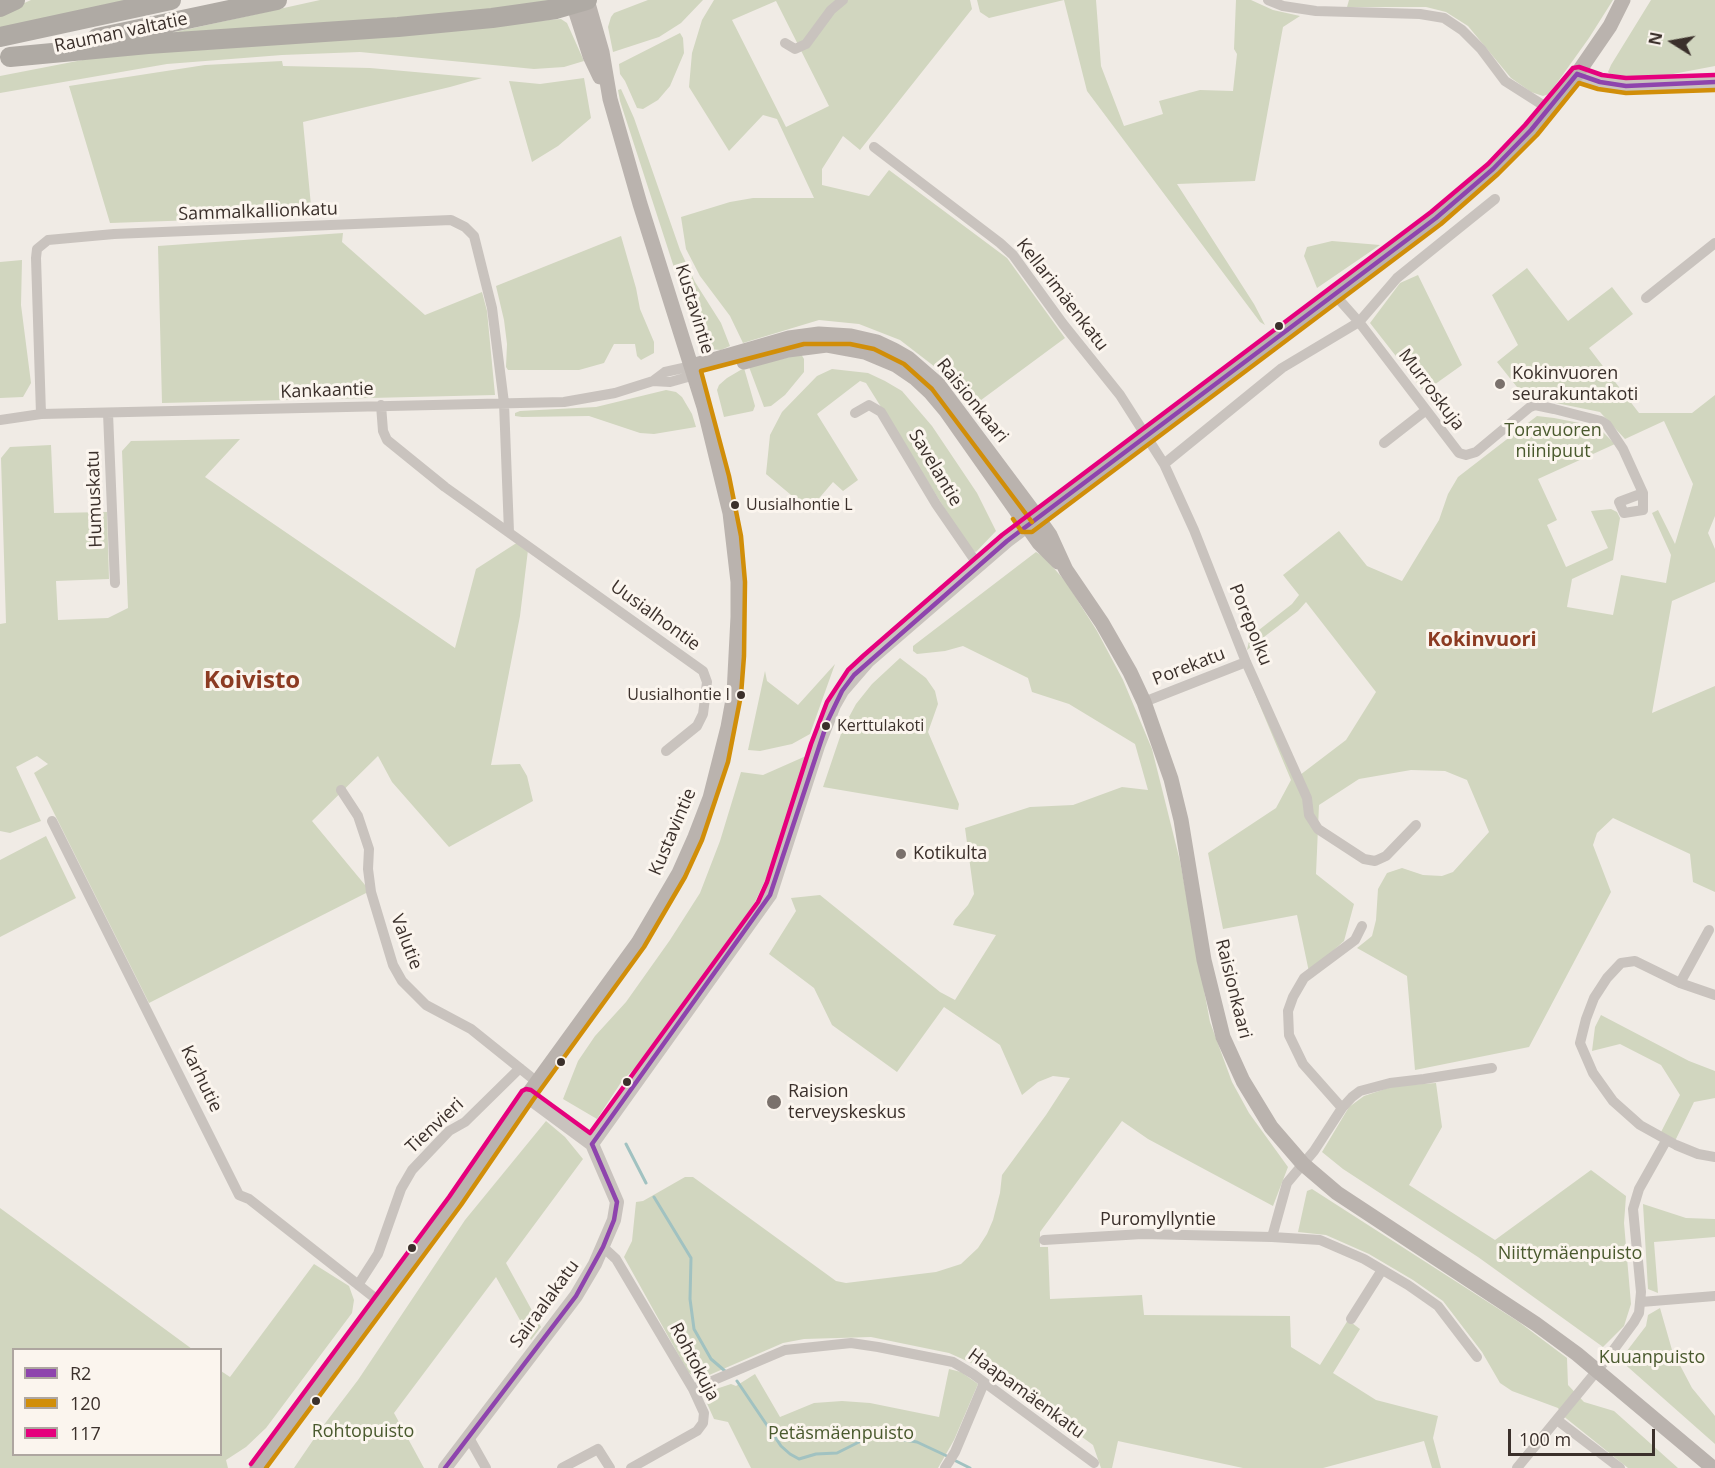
<!DOCTYPE html>
<meta charset="utf-8">
<style>
body{margin:0}
#map{position:relative;width:1715px;height:1468px;overflow:hidden;background:#f0ebe5;font-family:"Open Sans",sans-serif}
canvas{display:block}
.legend{position:absolute;left:12px;top:1348px;width:210px;height:108px;box-sizing:border-box;background:#fbf5ee;border:2px solid #aea6a0;margin:0;padding:8px 10px;list-style:none;font-size:18px;color:#3b302b}
.legend li{display:flex;align-items:center;gap:12px;height:30px}
.legend b{width:30px;border:2px solid #aea6a0}
.north{position:absolute;left:1643px;top:12px;width:60px;height:60px;-webkit-text-stroke:4px #fbf5ee;paint-order:stroke;rotate:281deg;font-size:16px;font-weight:700;line-height:24px;text-align:center;color:#3b302b}
.north::after{content:'';display:block;margin:auto;width:21px;height:27px;background:#3b302b;clip-path:polygon(50% 0,100% 100%,50% 72%,0 100%)}
.scale{position:absolute;left:1508px;top:1429px;width:147px;height:27px;box-sizing:border-box;border:3px solid #3b302b;border-top:0;padding-left:8px;font-size:18px;line-height:21px;white-space:nowrap;color:#3b302b;-webkit-text-stroke:4px #fbf5ee;paint-order:stroke}
</style>
<div id="map">
<canvas width="1715" height="1468"></canvas>
<ul class="legend">
<li><b style="height:8px;background:#8e44ad"></b>R2</li>
<li><b style="height:8px;background:#d18e09"></b>120</li>
<li><b style="height:8px;background:#e5007d"></b>117</li>
</ul>
<div class="north">N</div>
<div class="scale">100 m</div>
</div>
<script>
const c = document.querySelector('canvas').getContext('2d');
c.lineJoin = 'round';
function paint(path, color) {
  c.fillStyle = color;
  c.fill(path, 'evenodd');
}
function shape(rows) {
  const path = new Path2D();
  for (const r of rows) {
    path.moveTo(r[0], r[1]);
    for (let i = 2; i < r.length; i += 2) path.lineTo(r[i], r[i + 1]);
  }
  return path;
}
function stroke(path, color, width, dash) {
  c.strokeStyle = color;
  c.lineWidth = width;
  c.lineCap = dash ? 'butt' : 'round';
  c.setLineDash(dash || []);
  c.stroke(path);
}
function write(font, color, halo, rows, align = 'center') {
  c.font = font + ' "Open Sans",sans-serif';
  c.lineWidth = 6;
  c.setLineDash([]);
  c.textBaseline = 'middle';
  c.strokeStyle = halo;
  c.fillStyle = color;
  for (const [text, x, y, turn = 0] of rows) {
    c.save();
    c.translate(x, y);
    c.rotate((+turn || 0) * Math.PI / 180);
    c.textAlign = isNaN(turn) ? turn : align;
    if (halo) c.strokeText(text, 0, 0);
    c.fillText(text, 0, 0);
    c.restore();
  }
}
paint(shape([
 [31,0,127,0,0,28,0,14],
 [320,0,559,0,492,11,148,38],
 [648,0,703,0,681,23,659,37,613,52,608,27,611,17,614,13],
 [714,0,970,0,972,9,860,150,843,136,822,169,822,185,869,196,889,170,1007,258,1065,338,973,406,939,370,900,340,859,324,819,320,743,343,730,316,700,276,686,249,681,217,730,202,753,198,814,198,777,119,763,115,729,151,689,87,692,53,702,20],
 [776,1,829,106,786,127,732,20],
 [977,0,1096,0,1101,66,1124,126,1163,114,1159,101,1200,90,1233,91,1237,54,1234,49,1236,0,1251,0,1273,10,1300,16,1283,27,1255,181,1177,184,1254,304,1265,325,1260,322,1087,91,1064,0,989,18,980,12],
 [1349,0,1613,0,1589,38,1549,94,1543,96,1531,92,1511,78,1468,26,1446,12,1426,7,1347,7],
 [1651,0,1715,0,1715,66,1636,81,1610,74,1608,72,1611,65],
 [561,19,567,23,584,61,564,67,534,69,360,52,282,55,167,64,0,93,0,76,103,56],
 [680,33,683,38,684,53,670,86,658,100,643,109,637,108,625,81,620,74,619,64],
 [282,61,283,66,370,68,482,78,450,87,303,122,312,216,110,223,69,86,205,65],
 [584,78,591,118,558,146,532,162,509,81,540,84],
 [621,89,634,118,680,250,695,282,721,323,730,346,721,350,708,349,702,344,693,326,620,101,618,90],
 [343,233,342,242,425,315,482,292,487,311,495,395,162,403,158,246],
 [621,236,636,288,640,309,654,342,654,353,641,360,637,356,635,344,614,344,604,363,579,370,508,370,506,367,507,344,504,320,496,286],
 [1332,241,1380,245,1317,288,1304,256,1307,247],
 [22,260,21,305,31,383,23,397,0,398,0,262],
 [1527,268,1568,321,1612,287,1633,314,1589,348,1639,413,1692,413,1715,395,1715,516,1708,533,1715,549,1715,582,1672,601,1652,713,1715,686,1715,892,1693,882,1690,854,1613,818,1597,833,1593,845,1611,892,1529,1047,1415,1070,1407,976,1357,948,1372,936,1376,920,1378,889,1387,873,1402,868,1423,875,1442,876,1453,872,1489,832,1467,780,1445,771,1411,770,1359,779,1319,805,1316,874,1354,904,1344,941,1309,972,1297,915,1223,929,1208,853,1276,808,1291,780,1250,682,1300,775,1346,740,1376,692,1306,602,1298,611,1247,650,1250,637,1292,604,1299,595,1283,575,1339,531,1367,566,1402,581,1439,520,1448,494,1458,477,1537,416,1554,418,1590,425,1601,430,1615,444,1538,479,1557,520,1547,525,1566,567,1608,548,1591,511,1611,509,1617,512,1620,518,1613,560,1572,579,1567,607,1613,615,1621,575,1666,583,1671,555,1652,513,1658,510,1675,544,1693,484,1664,421,1625,439,1600,412,1551,402,1532,392,1525,397,1497,362,1518,345,1492,295],
 [1418,275,1462,365,1424,392,1370,323,1400,283],
 [801,354,804,359,804,372,785,395,771,406,764,407,749,367],
 [744,368,755,406,753,411,724,417,717,390,719,385,727,378],
 [832,369,868,373,885,381,902,391,932,426,977,493,996,531,976,552,970,549,866,383,860,381,817,414,858,480,843,491,833,482,809,510,766,474,770,435,782,412,817,376],
 [666,390,676,392,682,397,692,414,696,427,654,434,640,433,589,416,522,417,515,416,515,413,520,411,596,407],
 [240,439,205,477,455,648,476,569,518,542,528,550,520,616,491,765,520,764,527,776,533,801,449,847,392,782,378,756,312,821,370,891,149,1003,34,773,48,764,37,756,16,767,41,821,10,833,0,831,0,624,6,623,1,458,10,447,51,445,54,513,107,512,109,579,56,581,58,620,108,618,128,608,122,451,131,441],
 [1036,552,1044,557,1066,582,1097,631,1123,680,1152,749,1180,861,1210,1022,1232,1082,1249,1113,1288,1167,1273,1206,1148,1139,1122,1121,1040,1232,1040,1247,1048,1247,1050,1299,1142,1295,1144,1315,1290,1316,1291,1347,1320,1365,1348,1320,1360,1329,1333,1373,1376,1400,1438,1416,1433,1438,1441,1468,1432,1468,1424,1441,1323,1468,1243,1468,1118,1441,1112,1468,1101,1468,1093,1445,996,1374,949,1353,871,1337,804,1339,783,1343,707,1376,693,1376,688,1372,624,1257,632,1241,636,1202,643,1201,685,1177,693,1177,836,1281,846,1283,936,1272,961,1264,978,1248,987,1234,993,1220,1000,1193,1002,1175,1046,1115,1070,1078,1053,1076,1038,1082,1022,1095,1000,1045,944,1007,897,1072,832,1025,814,988,769,954,796,911,791,898,820,895,940,992,955,1000,996,935,953,925,955,920,968,905,974,894,965,828,1030,807,1073,805,1122,787,1148,790,1135,744,1069,704,1032,692,1028,678,963,646,945,651,917,654,913,651,913,646],
 [900,658,926,678,935,691,938,704,928,732,959,804,958,810,823,787,843,728,856,704,872,684],
 [835,664,810,734,792,744,760,751,748,750,765,671,767,681,798,705],
 [806,756,797,793,768,874,755,902,654,1049,622,1081,597,1119,563,1099,578,1061,595,1036,626,1002,670,940,700,893,720,841,741,772,763,775],
 [46,836,76,898,0,937,0,860],
 [1601,1015,1689,1061,1715,1071,1715,1098,1694,1102,1675,1141,1660,1134,1680,1095,1661,1065,1620,1044,1592,1051,1595,1027],
 [1436,1083,1442,1127,1409,1185,1495,1240,1591,1170,1626,1196,1624,1223,1631,1304,1624,1326,1603,1347,1478,1257,1343,1169,1322,1152,1349,1107,1364,1096,1394,1086],
 [546,1121,565,1137,583,1159,506,1263,541,1327,531,1340,496,1277,394,1413,424,1468,294,1468,320,1430,358,1380,465,1220],
 [1312,1189,1519,1322,1567,1358,1568,1385,1584,1402,1614,1411,1678,1468,1628,1468,1562,1415,1558,1408,1512,1391,1500,1383,1482,1352,1443,1301,1413,1280,1369,1254,1326,1235,1298,1232,1307,1191],
 [1643,1204,1686,1218,1715,1219,1715,1237,1654,1242,1658,1293,1648,1289],
 [0,1208,192,1349,14,1350,14,1454,220,1454,221,1371,230,1377,314,1264,349,1286,354,1300,352,1313,266,1428,246,1447,226,1460,228,1468,0,1468],
 [1660,1308,1672,1350,1692,1388,1715,1416,1715,1444,1620,1360,1646,1326,1648,1315],
 [949,1369,961,1372,978,1384,954,1440,938,1468,751,1468,728,1422,714,1419,705,1399,707,1392,731,1384,736,1386,755,1374,780,1417,814,1403,842,1401,870,1403,939,1417]
]), '#d1d6bf');
stroke(shape([
 [626,1144,646,1183],
 [654,1197,691,1258,690,1299,694,1329,711,1359,725,1371],
 [737,1381,781,1446,790,1454,799,1459,816,1454,837,1453,869,1437,881,1436,917,1442,949,1457],
 [954,1460,970,1468]
]), '#a1c2c1', 3);
stroke(shape([
 [1268,0,1283,6,1316,11,1420,14,1444,18,1462,30,1481,49,1505,81,1549,109],
 [785,43,795,49,806,44,831,10,843,0],
 [874,147,1000,243,1013,255,1063,324,1120,395,1164,464,1282,368,1359,322,1397,278,1495,199],
 [1335,295,1359,322,1459,453,1466,455,1476,452,1530,407,1535,405,1554,409,1601,421,1607,425,1623,449,1643,493,1643,510,1624,513,1619,502,1643,493],
 [1646,298,1715,243],
 [653,381,670,382,695,375],
 [381,405,383,431,387,440,445,487,703,671,707,682,703,714,697,726,666,751],
 [108,413,115,583],
 [855,413,869,405,881,412,936,504,978,565],
 [41,414,36,258,37,249,48,240,114,234,451,220,465,227,474,236,492,308,504,403,509,532],
 [0,420,41,414,564,402,615,393,653,381,665,372,692,366],
 [1384,443,1425,411],
 [1164,464,1194,530,1246,662,1307,798,1309,815,1318,829,1364,859,1375,861,1386,856,1416,825],
 [1144,702,1246,662],
 [341,790,358,816,369,849,368,869,371,892,393,965,402,981,426,1005,471,1029,537,1082],
 [52,821,239,1195,249,1199,380,1302],
 [1680,983,1709,930],
 [1715,995,1680,983,1635,961,1621,963,1607,978,1594,998,1586,1019,1580,1043,1593,1073,1613,1101,1640,1125,1676,1145,1698,1154,1715,1157],
 [1342,1108,1303,1064,1289,1035,1288,1011,1293,997,1304,978,1355,940,1362,926],
 [1272,1237,1320,1240,1364,1259,1408,1285,1438,1306,1477,1357],
 [1044,1240,1142,1234,1272,1237,1287,1183,1314,1151,1342,1108,1352,1097,1360,1091,1390,1083,1424,1079,1492,1068],
 [603,1247,616,1259,693,1389,704,1413,703,1423,697,1431,631,1468],
 [358,1285,378,1254,401,1189,412,1170,449,1131,465,1122,520,1068],
 [1641,1302,1715,1296],
 [1351,1319,1382,1270],
 [693,1389,785,1350,851,1343,878,1347,953,1362,973,1374,1094,1463],
 [1557,1420,1620,1468],
 [468,1436,486,1468],
 [562,1468,598,1449,610,1468],
 [945,1468,955,1452,984,1383],
 [1517,1468,1609,1356,1634,1322,1639,1313,1641,1292,1633,1209,1639,1189,1666,1141]
]), '#c9c3be', 10);
stroke(shape([
 [1577,74,1600,82,1626,86,1715,82],
 [592,1144,770,895,818,746,834,705,842,691,868,661,1007,541,1027,526],
 [445,1468,576,1296,595,1264,614,1220,617,1202,592,1144,527,1096]
]), '#c9c3be', 14);
stroke(shape([
 [572,0,590,56,600,77],
 [744,362,788,350,827,345,865,352,896,365,915,378,930,392,946,411,1039,543,1058,562],
 [692,366,789,338,819,334,851,336,877,342,894,350,908,358,938,384,1038,518,1050,535,1066,570,1102,623,1130,672,1144,702,1171,779,1181,820,1204,960,1223,1037,1243,1081,1271,1127,1303,1164,1337,1193,1536,1324,1577,1354,1713,1468],
 [1027,526,1436,218,1493,169,1531,130,1577,74,1610,26,1623,0],
 [257,1468,455,1201,527,1096,638,943,679,873,695,837,710,798,728,727,734,694,738,617,738,582,730,513,704,407,640,204,610,99,602,52,587,0]
]), '#bab3ae', 15);
stroke(shape([
 [0,7,15,0],
 [0,37,171,0],
 [97,38,277,0],
 [10,57,148,44,398,27,492,18,556,9,587,0]
]), '#afaaa4', 20);
stroke(shape([
 [1577,74,1600,82,1626,86,1715,82],
 [592,1144,770,895,828,720,842,691,854,675,1007,541,1436,218,1493,169,1531,130,1577,74],
 [445,1468,576,1296,603,1247,614,1220,617,1202,592,1144]
]), '#8e44ad', 4.5);
stroke(shape([
 [1013,519,1022,532,1032,532,1441,224,1498,174,1537,135,1579,83,1598,89,1626,93,1715,90],
 [266,1468,461,1205,533,1100,644,947,685,877,702,840,728,762,741,695,744,656,745,582,741,536,729,476,701,371,804,344,850,344,874,349,904,364,932,389,1032,522]
]), '#d18e09', 4.5);
stroke(shape([
 [251,1464,449,1197,522,1091,526,1089,531,1090,590,1133,758,902,767,882,811,744,827,702,848,670,863,656,1002,535,1431,212,1488,164,1525,125,1573,68,1579,67,1602,75,1626,78,1715,75]
]), '#e5007d', 4.5);
for (const [x, y, r, color] of [
 [1279,326,5,"#3b302b"],
 [1500,384,6,"#7a716c"],
 [735,505,5,"#3b302b"],
 [741,695,5,"#3b302b"],
 [826,726,5,"#3b302b"],
 [901,854,6,"#7a716c"],
 [561,1062,5,"#3b302b"],
 [627,1082,5,"#3b302b"],
 [774,1102,8,"#7a716c"],
 [412,1248,5,"#3b302b"],
 [316,1401,5,"#3b302b"]
]) {
  const dot = new Path2D();
  dot.arc(x, y, r, 0, 2 * Math.PI);
  c.fillStyle = color;
  c.fill(dot);
  stroke(dot, '#fbf5ee', 2);
}
write('16px', '#3b302b', '#fbf5ee', [
 ["Uusialhontie L",746,505],
 ["Uusialhontie I",730,695,"right"],
 ["Kerttulakoti",837,726]
], 'left');
write('18px', '#3b302b', '#fbf5ee', [
 ["Rauman valtatie",121,33,-12],
 ["Sammalkallionkatu",258,212,-2],
 ["Kellarimäenkatu",1062,295,52],
 ["Kustavintie",694,309,73],
 ["Murroskuja",1431,390,53],
 ["Kankaantie",327,391,-2],
 ["Raisionkaari",972,401,51],
 ["Savelantie",935,468,59],
 ["Humuskatu",95,499,-92],
 ["Uusialhontie",655,616,36],
 ["Porepolku",1250,625,68],
 ["Porekatu",1189,667,-21],
 ["Kustavintie",673,832,-67],
 ["Valutie",406,942,69],
 ["Raisionkaari",1233,989,76],
 ["Karhutie",201,1079,64],
 ["Tienvieri",435,1126,-43],
 ["Puromyllyntie",1158,1220],
 ["Sairaalakatu",545,1304,-54],
 ["Rohtokuja",694,1362,62],
 ["Haapamäenkatu",1026,1394,36]
]);
write('18px', '#3b302b', '#fbf5ee', [
 ["Kokinvuoren",1512,374],
 ["seurakuntakoti",1512,395],
 ["Kotikulta",913,854],
 ["Raision",788,1092],
 ["terveyskeskus",788,1113]
], 'left');
write('18px', '#4a5a2e', '#fbf5ee', [
 ["Toravuoren",1553,431],
 ["niinipuut",1553,452],
 ["Niittymäenpuisto",1570,1254],
 ["Kuuanpuisto",1652,1358],
 ["Rohtopuisto",363,1432],
 ["Petäsmäenpuisto",841,1434]
]);
write('bold 20px', '#8c3b22', '#fbf5ee', [
 ["Kokinvuori",1482,640]
]);
write('bold 24px', '#8c3b22', '#fbf5ee', [
 ["Koivisto",252,681]
]);
</script>
